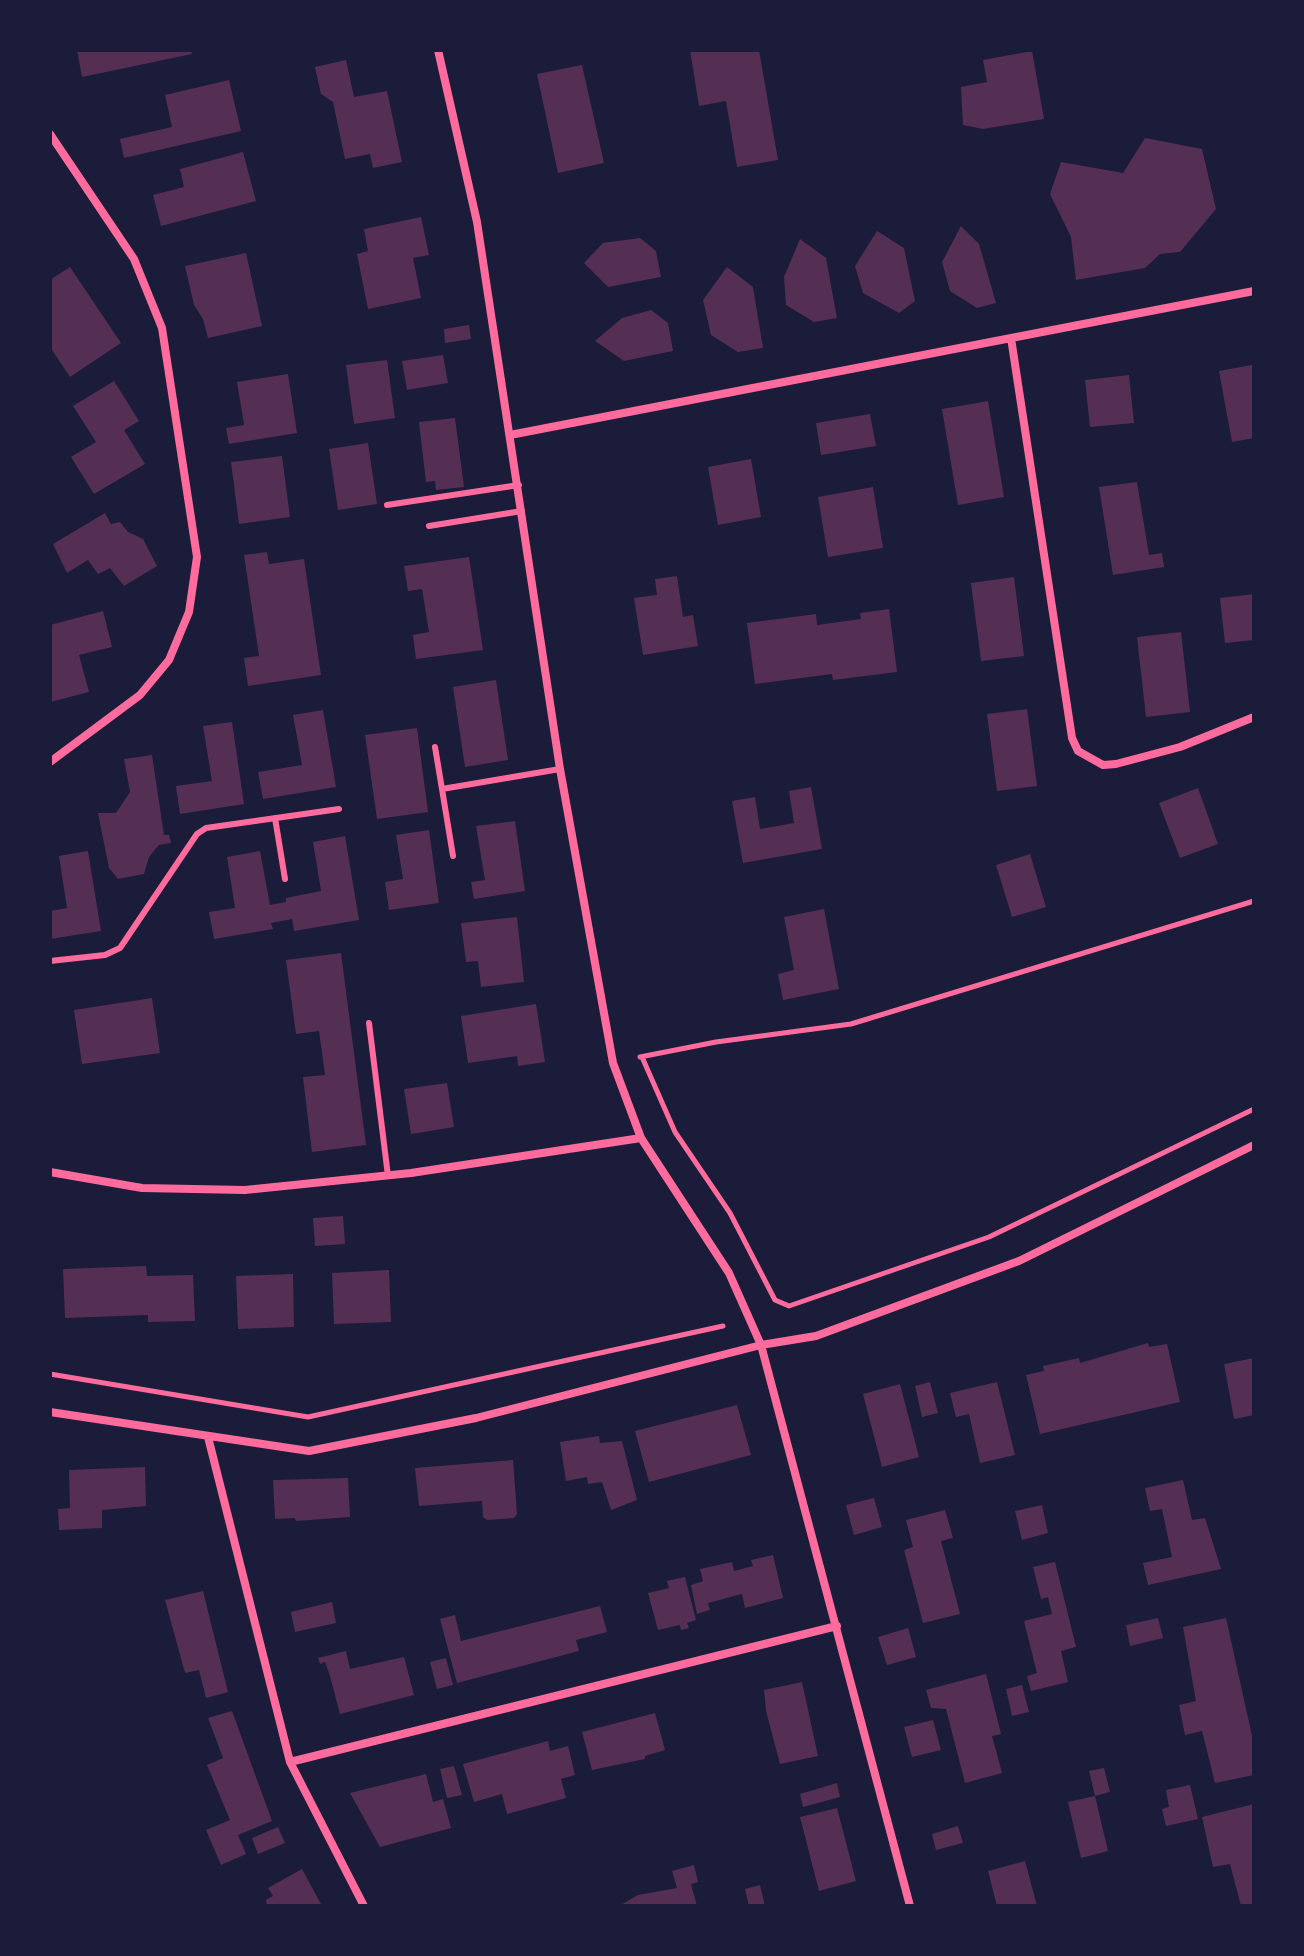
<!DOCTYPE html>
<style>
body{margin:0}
#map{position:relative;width:1304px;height:1956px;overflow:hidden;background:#1b1b3a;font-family:"Titillium Web",sans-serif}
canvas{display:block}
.frame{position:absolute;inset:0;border:52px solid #1b1b3a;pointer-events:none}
</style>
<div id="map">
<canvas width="1304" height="1956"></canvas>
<div class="frame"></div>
</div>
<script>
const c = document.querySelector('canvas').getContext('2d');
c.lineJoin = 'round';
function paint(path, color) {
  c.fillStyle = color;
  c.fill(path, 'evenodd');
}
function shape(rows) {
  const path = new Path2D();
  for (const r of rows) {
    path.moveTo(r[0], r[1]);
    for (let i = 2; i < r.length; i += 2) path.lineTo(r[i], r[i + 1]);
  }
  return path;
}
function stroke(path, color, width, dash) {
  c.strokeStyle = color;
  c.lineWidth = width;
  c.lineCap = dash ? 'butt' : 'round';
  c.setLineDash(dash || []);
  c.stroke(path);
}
paint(shape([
 [77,50,191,50,192,54,82,77],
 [690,50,759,50,778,160,737,167,726,101,699,106],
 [1032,51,1044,119,983,129,963,125,961,87,987,82,983,60],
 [346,60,354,97,387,91,402,162,373,168,370,154,345,159,333,102,321,94,315,67],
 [582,65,604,163,558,173,537,74],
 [229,80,241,131,124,158,120,139,172,127,165,95],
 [1145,138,1202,149,1216,209,1180,252,1160,254,1145,268,1076,280,1071,237,1050,194,1061,162,1123,173],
 [243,152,256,201,161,226,153,195,184,187,180,169],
 [421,217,429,255,413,258,421,298,368,309,357,254,368,251,364,229],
 [961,226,979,244,996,303,977,308,950,291,942,262],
 [877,231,904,248,915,301,899,313,863,293,855,266],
 [640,238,656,251,661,277,608,287,584,263,603,243],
 [800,239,826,258,837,318,814,322,786,305,784,277],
 [246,253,262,326,208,338,203,319,194,305,185,266],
 [70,267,121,343,70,377,50,347,50,280],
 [727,267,753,287,763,348,738,352,711,335,703,300],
 [651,310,668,323,673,351,624,361,595,341,622,318],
 [469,325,471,339,445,343,444,329],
 [443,355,448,383,407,390,402,361],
 [387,360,395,418,354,424,346,365],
 [1252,365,1254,438,1232,442,1219,371],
 [288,374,297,433,229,444,226,428,244,425,237,382],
 [1129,375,1134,423,1090,427,1085,380],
 [114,381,139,421,124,430,145,464,94,494,71,457,96,442,73,406],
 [988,401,1004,497,958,505,942,409],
 [870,414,876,446,821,455,816,423],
 [455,418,464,487,436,490,435,481,426,482,419,422],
 [368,443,377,504,338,510,329,449],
 [282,456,290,517,239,524,231,462],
 [751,459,761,517,718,525,708,467],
 [1137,482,1149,555,1162,553,1164,567,1113,575,1099,487],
 [873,487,883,548,828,557,818,497],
 [105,513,111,524,120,522,128,532,143,539,157,566,124,586,110,568,98,574,88,560,67,573,53,544],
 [267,552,269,564,304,559,321,675,248,686,244,658,259,656,244,555],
 [469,557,483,650,416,659,413,635,429,632,422,589,408,591,404,566],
 [677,576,683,617,693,615,698,646,643,655,634,598,657,595,655,579],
 [1014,577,1024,656,981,661,971,583],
 [1254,594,1254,640,1225,643,1220,598],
 [889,609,897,672,833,680,832,674,755,684,747,623,816,614,817,625,861,619,860,613],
 [103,611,112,647,79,655,89,692,50,702,50,625],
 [1181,632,1190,712,1146,717,1137,637],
 [496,680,508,760,465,767,453,687],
 [1027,709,1037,786,997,791,987,714],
 [323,710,336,787,263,799,258,772,302,765,293,715],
 [232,722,244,804,180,814,176,786,212,781,203,726],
 [417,728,428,812,377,819,365,735],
 [152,755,164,835,169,835,171,843,159,845,149,857,144,874,118,879,109,868,98,813,116,813,130,792,124,759],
 [811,787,822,849,743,863,732,801,755,797,760,829,794,823,789,791],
 [1198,788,1218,844,1180,858,1159,803],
 [515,821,525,891,474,899,471,882,485,880,476,826],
 [429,830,439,903,389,910,385,882,403,879,396,835],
 [345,836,359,920,294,931,292,919,271,923,273,929,214,939,209,912,235,908,227,857,260,851,270,905,286,902,286,898,321,891,313,842],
 [88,851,101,931,50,939,50,911,67,908,59,856],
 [1030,854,1046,907,1012,917,996,865],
 [824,909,839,989,783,1000,778,974,794,970,784,917],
 [517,917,524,982,481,987,478,961,466,962,461,923],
 [341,953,366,1145,312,1152,303,1077,325,1075,319,1031,296,1034,286,960],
 [152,998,160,1053,82,1064,74,1010],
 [536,1004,545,1062,518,1066,517,1056,468,1063,461,1016],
 [447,1083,454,1127,411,1134,404,1089],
 [343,1216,345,1244,315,1246,313,1218],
 [146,1266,147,1276,193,1275,195,1321,148,1322,148,1315,65,1318,63,1269],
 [389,1270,391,1322,334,1324,332,1273],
 [293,1274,294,1327,238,1329,236,1276],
 [1148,1343,1149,1347,1167,1344,1180,1402,1040,1434,1026,1375,1044,1371,1043,1366,1079,1358,1080,1363],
 [1254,1358,1254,1415,1234,1419,1224,1364],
 [930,1382,938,1413,922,1417,915,1386],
 [997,1382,1015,1455,980,1463,969,1414,956,1417,950,1393],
 [900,1384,919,1457,882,1467,863,1394],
 [737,1405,751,1455,649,1482,635,1431],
 [599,1436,600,1443,622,1441,637,1500,611,1510,602,1482,588,1484,587,1477,566,1481,560,1442],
 [513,1460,517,1514,514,1518,487,1520,483,1517,482,1501,419,1506,415,1468],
 [145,1467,146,1506,102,1510,102,1528,59,1530,58,1509,70,1508,69,1470],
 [348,1478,350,1517,296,1521,295,1518,275,1519,273,1480],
 [1183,1480,1192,1520,1205,1518,1221,1569,1148,1585,1143,1563,1172,1557,1162,1509,1150,1511,1145,1488],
 [874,1498,882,1527,854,1535,846,1505],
 [1042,1505,1048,1533,1022,1540,1015,1511],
 [945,1510,953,1538,941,1541,960,1614,923,1623,904,1550,913,1547,906,1520],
 [773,1555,783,1598,745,1608,742,1594,708,1603,710,1610,697,1614,691,1585,703,1581,700,1569,732,1562,734,1571,753,1566,751,1560],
 [1055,1562,1076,1647,1061,1651,1068,1682,1031,1691,1027,1676,1037,1673,1024,1621,1052,1614,1048,1597,1041,1599,1033,1567],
 [685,1577,696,1620,687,1623,689,1628,681,1630,680,1625,658,1630,648,1593,669,1588,667,1581],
 [203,1591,228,1692,206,1698,199,1670,185,1673,165,1600],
 [332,1602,336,1623,295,1632,291,1612],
 [600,1606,607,1632,576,1640,579,1651,457,1683,440,1619,455,1615,461,1641],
 [1158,1618,1163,1638,1130,1646,1126,1625],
 [1226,1618,1254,1745,1254,1775,1215,1783,1202,1731,1185,1735,1179,1705,1196,1701,1183,1627],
 [908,1628,916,1657,887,1665,878,1637],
 [346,1651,350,1669,404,1657,414,1695,340,1714,330,1676,325,1662,320,1664,318,1658],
 [446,1658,453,1685,437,1689,430,1662],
 [986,1674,1001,1734,992,1736,1002,1773,965,1783,946,1709,931,1708,926,1690],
 [802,1682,818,1756,780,1764,766,1711,764,1690],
 [1022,1685,1029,1712,1012,1716,1006,1689],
 [232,1711,272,1821,238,1835,246,1854,221,1865,206,1830,230,1820,207,1765,223,1758,208,1718],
 [655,1713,665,1750,645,1756,645,1759,592,1770,582,1732],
 [933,1720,941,1750,912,1757,904,1727],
 [548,1741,550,1751,568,1746,575,1775,561,1779,566,1798,507,1814,502,1794,474,1802,463,1764],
 [454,1766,462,1795,447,1798,440,1769],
 [1104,1768,1110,1792,1095,1796,1108,1851,1081,1858,1068,1802,1095,1796,1089,1771],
 [426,1774,433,1802,443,1799,451,1828,380,1847,350,1793],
 [837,1783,840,1797,803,1807,800,1794],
 [1190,1785,1198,1819,1166,1826,1162,1809,1169,1807,1166,1790],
 [1254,1804,1254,1906,1241,1906,1230,1864,1213,1867,1202,1817],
 [837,1808,856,1881,819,1891,800,1817],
 [958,1826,963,1843,936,1850,932,1834],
 [278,1827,285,1843,258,1854,252,1838],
 [1025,1861,1037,1906,997,1906,988,1871],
 [694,1865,698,1882,691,1884,697,1906,619,1906,638,1895,677,1888,672,1871],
 [302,1869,322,1906,267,1906,266,1900,273,1896,268,1888],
 [760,1885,765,1906,749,1906,745,1889]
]), '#542f53');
stroke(shape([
 [640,1057,716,1042,851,1024,1254,901],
 [642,1057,675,1132,730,1213,775,1300,789,1306,989,1237,1254,1109],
 [50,1374,308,1417,723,1326]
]), '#ff6b9d', 5);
stroke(shape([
 [387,505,519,485],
 [429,526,522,511],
 [435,747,442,789,560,769],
 [442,789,453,856],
 [275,818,285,879],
 [50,961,105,955,120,948,197,834,206,828,339,809],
 [369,1023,388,1176]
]), '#ff6b9d', 6);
stroke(shape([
 [438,50,477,222,560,769,613,1063,641,1138,729,1273,761,1345,910,1906],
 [50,134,134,259,162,328,197,557,189,612,169,660,140,695,50,762],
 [1011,338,1072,738,1078,751,1103,765,1116,764,1180,747,1254,717],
 [510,435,1254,291],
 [50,1172,142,1188,245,1190,411,1173,641,1138],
 [50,1412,309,1451,476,1418,761,1345,816,1336,1019,1261,1254,1145],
 [208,1437,290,1762,364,1906],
 [290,1762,837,1626]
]), '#ff6b9d', 8);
</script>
